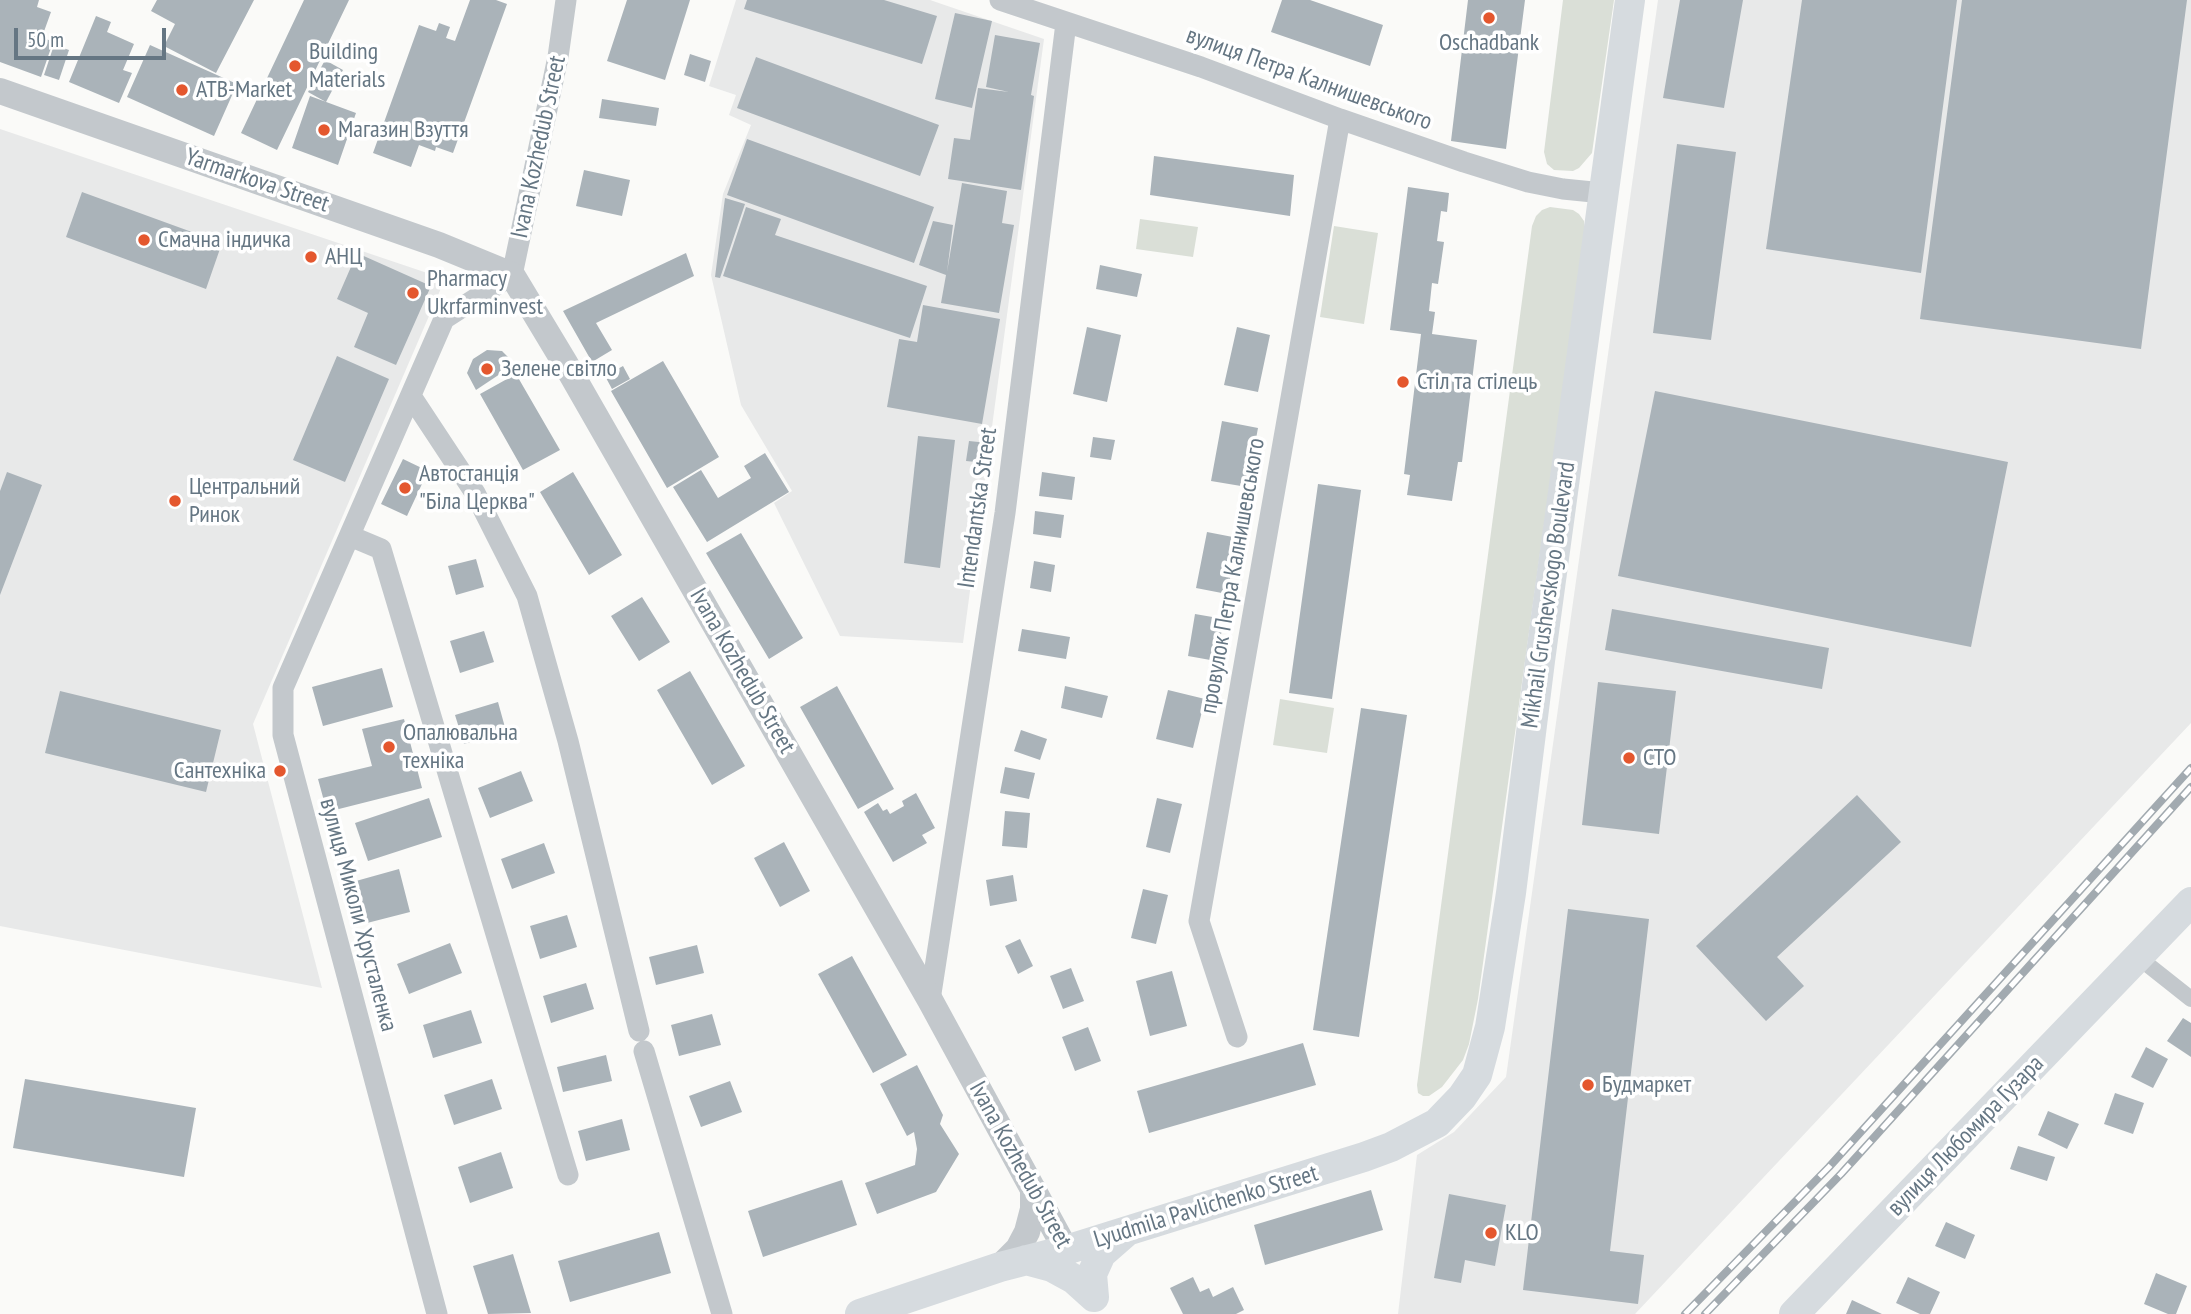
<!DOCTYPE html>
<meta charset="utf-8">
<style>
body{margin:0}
#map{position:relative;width:2191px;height:1314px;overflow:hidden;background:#fafaf8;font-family:"PT Sans Narrow",sans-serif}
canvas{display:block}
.scale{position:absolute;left:14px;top:28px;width:152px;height:32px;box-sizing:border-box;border:4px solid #657683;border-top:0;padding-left:9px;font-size:21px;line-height:24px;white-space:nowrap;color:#657683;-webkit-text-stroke:5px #fff;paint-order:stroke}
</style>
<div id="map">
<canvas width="2191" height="1314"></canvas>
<div class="scale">50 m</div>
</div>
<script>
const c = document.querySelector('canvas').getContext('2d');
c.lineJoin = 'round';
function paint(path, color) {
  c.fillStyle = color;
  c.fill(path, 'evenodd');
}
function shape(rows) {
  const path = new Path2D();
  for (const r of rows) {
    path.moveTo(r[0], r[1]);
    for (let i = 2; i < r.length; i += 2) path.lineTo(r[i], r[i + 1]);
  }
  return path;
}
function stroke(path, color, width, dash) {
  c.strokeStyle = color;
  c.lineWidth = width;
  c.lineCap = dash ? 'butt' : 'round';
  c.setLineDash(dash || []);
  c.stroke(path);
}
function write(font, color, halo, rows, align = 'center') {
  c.font = font + ' "PT Sans Narrow",sans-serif';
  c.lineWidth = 7;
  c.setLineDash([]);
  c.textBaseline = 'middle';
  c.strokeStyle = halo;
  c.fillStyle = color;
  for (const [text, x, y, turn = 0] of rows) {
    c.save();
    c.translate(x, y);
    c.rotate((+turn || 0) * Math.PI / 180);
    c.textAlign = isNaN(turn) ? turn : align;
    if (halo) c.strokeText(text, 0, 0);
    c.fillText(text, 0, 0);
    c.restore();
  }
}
paint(shape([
 [736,0,930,0,1044,39,963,643,840,636,774,503,792,491,741,405,711,275,723,194,751,125,729,115,736,95,709,86],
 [1658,0,2191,0,2191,723,1635,1314,1398,1314,1417,1155,1454,1132,1506,1077],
 [0,129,445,279,253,724,322,988,0,926]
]), '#e8e9e9');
paint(shape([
 [1563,0,1614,0,1592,153,1579,168,1573,171,1554,170,1547,164,1544,152],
 [1550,207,1573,210,1579,214,1584,221,1585,230,1478,999,1469,1044,1463,1060,1442,1087,1429,1096,1423,1096,1418,1093,1417,1085,1532,226,1536,216,1542,210],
 [1140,219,1198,227,1193,257,1136,249],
 [1334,226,1378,233,1364,324,1320,317],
 [1280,699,1334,708,1327,753,1273,745]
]), '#dadfd7');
paint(shape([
 [0,0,39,0,37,7,51,12,42,37,53,42,41,77,0,62],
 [157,0,254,0,216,73,164,46,175,24,151,11],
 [304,0,349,0,277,150,241,133],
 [470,0,496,0,507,4,453,153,436,147,435,151,419,145,411,167,373,153,419,25,436,31,439,23,450,27,446,38,455,41],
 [627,0,690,0,665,80,607,61],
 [747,0,884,0,937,16,922,64,744,9],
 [1282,0,1310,0,1383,25,1370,66,1271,32],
 [1468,0,1525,0,1506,149,1451,141],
 [1680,0,1743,0,1724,108,1663,98],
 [1802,0,1957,0,1921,273,1766,249],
 [1962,0,2187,0,2141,349,1920,319],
 [955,13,992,21,972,108,935,99],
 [96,16,111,22,107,32,134,44,123,70,132,73,119,103,69,82],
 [995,35,1040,43,1031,95,1034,96,1021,190,948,179,954,138,970,140,978,88,1009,92,986,87],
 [54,45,69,50,59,80,44,75],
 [150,45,237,84,214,136,127,97],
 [690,54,711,61,705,82,684,75],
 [756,57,939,125,920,176,737,108],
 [325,60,343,70,326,102,308,92],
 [310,96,356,113,338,165,292,148],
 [602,99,659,108,656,126,599,118],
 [747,139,934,207,914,263,727,195],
 [1677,144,1736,152,1711,340,1653,333],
 [1154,156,1294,175,1290,216,1150,195],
 [584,170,630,180,622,216,576,206],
 [962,183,1007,191,1002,223,1014,225,999,313,941,303,946,275,919,265,933,221,953,225,947,272],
 [1408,187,1449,193,1447,212,1441,211,1437,241,1444,242,1438,284,1432,283,1429,311,1435,312,1432,334,1477,340,1462,462,1458,462,1452,501,1407,495,1410,475,1404,474,1421,334,1390,330],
 [82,192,222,243,206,289,66,237],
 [725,198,745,204,720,278,715,277],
 [746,207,781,219,775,235,927,286,910,338,723,276],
 [357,253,431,286,396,365,354,347,368,313,337,299],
 [686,253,694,276,596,323,612,350,592,362,563,311],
 [1100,265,1142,274,1137,297,1096,289],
 [923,305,1000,319,982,424,887,407,899,339,917,342],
 [1087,327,1121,335,1107,402,1073,394],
 [1237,327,1270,335,1258,392,1224,385],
 [487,350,502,351,509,358,512,366,476,390,467,373,473,359],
 [337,356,389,379,345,482,293,460],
 [663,361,719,457,667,488,611,391],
 [623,366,630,379,612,389,605,376],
 [516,374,560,450,523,470,480,394],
 [1655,391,2008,462,1971,647,1618,576],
 [1222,421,1258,428,1247,487,1211,481],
 [918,436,955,440,940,568,904,563],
 [1093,437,1115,440,1111,460,1090,457],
 [969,441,988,443,986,463,966,461],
 [765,453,789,492,707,542,673,487,701,470,718,498,751,478,744,466],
 [403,459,428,471,407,516,381,504],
 [7,472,42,485,0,595,0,491],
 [573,472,622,555,589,575,540,492],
 [1042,472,1075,477,1072,500,1039,496],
 [1318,484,1361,490,1332,699,1289,693],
 [1035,511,1064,515,1061,538,1033,534],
 [1207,532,1238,538,1227,594,1196,588],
 [741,533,803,638,769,659,706,553],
 [476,559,484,587,456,595,448,566],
 [1034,561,1055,565,1051,592,1030,588],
 [642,597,670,642,639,661,611,616],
 [1612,609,1829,648,1822,689,1605,650],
 [1195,614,1224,619,1216,661,1188,656],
 [1022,629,1070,637,1066,659,1018,651],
 [484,631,494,662,460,673,450,641],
 [382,668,393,707,323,726,312,687],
 [690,671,745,766,712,785,657,690],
 [1598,682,1676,691,1659,834,1582,825],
 [837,686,894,789,858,809,800,707],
 [1065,686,1108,696,1102,718,1061,708],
 [1168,690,1205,699,1193,748,1156,739],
 [60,691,221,730,206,792,45,753],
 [498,702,506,731,464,744,455,715],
 [1361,708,1407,715,1359,1037,1313,1030],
 [404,719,422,788,327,812,318,779,372,766,362,729],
 [1021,730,1047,739,1040,760,1014,751],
 [1005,767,1035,773,1029,799,1000,793],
 [521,771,533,801,490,818,478,788],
 [916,793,935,828,922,835,927,843,893,862,864,812,878,803,883,811,887,809,890,814,904,806,902,801],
 [1857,795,1901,842,1777,957,1804,986,1766,1021,1696,946],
 [429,798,442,837,368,861,355,823],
 [1157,798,1182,804,1170,853,1146,847],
 [1005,811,1030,813,1027,848,1002,846],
 [784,842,810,891,780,907,754,858],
 [544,843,555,873,512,889,501,859],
 [399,869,410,912,367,923,356,881],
 [1013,875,1017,901,990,906,986,880],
 [1143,889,1168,895,1156,944,1131,938],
 [1568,909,1649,919,1610,1251,1644,1255,1638,1304,1523,1290],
 [567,915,577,947,540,959,530,926],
 [1020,939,1033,966,1018,974,1005,946],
 [450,943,462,973,409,994,397,964],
 [697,945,704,973,656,985,649,957],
 [852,956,907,1055,873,1073,818,974],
 [1071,968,1084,1001,1063,1009,1050,976],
 [1172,971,1187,1026,1150,1036,1136,981],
 [586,983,594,1009,551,1023,543,996],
 [471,1010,482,1043,433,1058,423,1025],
 [712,1014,721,1045,679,1056,671,1025],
 [2183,1018,2191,1023,2191,1057,2167,1041],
 [1088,1027,1101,1061,1075,1071,1062,1037],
 [1303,1043,1316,1085,1149,1133,1137,1091],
 [2146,1047,2168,1059,2153,1088,2131,1077],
 [606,1055,612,1081,563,1092,557,1067],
 [917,1065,943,1115,940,1124,959,1154,936,1192,877,1214,865,1183,915,1165,917,1149,914,1132,907,1136,880,1084],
 [25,1079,196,1108,184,1177,13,1148],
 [492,1079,502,1109,454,1125,444,1095],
 [730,1081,742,1112,701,1127,689,1096],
 [2115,1093,2144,1103,2133,1134,2104,1124],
 [2048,1111,2079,1124,2067,1149,2038,1135],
 [622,1119,630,1150,586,1161,578,1131],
 [2018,1146,2055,1157,2047,1181,2010,1169],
 [501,1152,513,1188,470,1203,458,1167],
 [842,1180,857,1225,763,1257,748,1211],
 [1371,1190,1383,1230,1265,1265,1254,1225],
 [1449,1194,1506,1205,1495,1266,1465,1260,1461,1283,1434,1278],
 [1946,1222,1975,1235,1965,1259,1935,1246],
 [659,1232,671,1273,570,1302,558,1261],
 [513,1254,531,1313,488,1314,473,1266],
 [2156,1273,2187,1286,2176,1314,2168,1314,2144,1304],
 [1193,1277,1200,1292,1209,1288,1213,1297,1233,1287,1244,1310,1236,1314,1183,1314,1170,1288],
 [1908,1277,1940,1292,1930,1314,1920,1314,1896,1303],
 [1852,1300,1882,1314,1846,1314]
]), '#aab3b9');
stroke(shape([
 [2138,957,2191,999]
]), '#c3c8cc', 16);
stroke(shape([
 [1000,0,1201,67,1340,119,1464,162,1528,182,1563,189,1603,193],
 [411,396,475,493,527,596,568,741,639,1031],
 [350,536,381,549,568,1175],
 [930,1000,1005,513,1066,23],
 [1237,1037,1199,921,1340,119],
 [644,1051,722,1314],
 [437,1314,283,735,283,688,444,319,512,275,558,57,566,0]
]), '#c3c8cc', 21);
stroke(shape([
 [0,91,439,245,512,275,565,363,930,1000,1066,1250],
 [1000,1267,1018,1249,1027,1232,1033,1209,1033,1189]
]), '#c3c8cc', 26);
stroke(shape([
 [1026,1260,1052,1267,1074,1279,1094,1297],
 [1094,1297,1092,1274,1101,1254,1125,1233],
 [860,1314,1000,1267,1066,1250,1364,1157,1391,1147,1437,1123,1462,1097,1477,1075,1490,1027,1511,893,1540,661,1630,0],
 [1794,1314,2191,902]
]), '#d6dbdf', 30);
const rail = shape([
 [1685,1314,1829,1167,2191,768],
 [1705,1314,1841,1174,2191,787]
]);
stroke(rail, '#a2aab0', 8);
stroke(rail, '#fff', 5, [16]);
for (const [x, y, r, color] of [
 [1489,18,7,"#e4572e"],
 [295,66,7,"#e4572e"],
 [182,90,7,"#e4572e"],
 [324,130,7,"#e4572e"],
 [144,240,7,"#e4572e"],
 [311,257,7,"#e4572e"],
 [413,293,7,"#e4572e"],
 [487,369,7,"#e4572e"],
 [1403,382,7,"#e4572e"],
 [405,488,7,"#e4572e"],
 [175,501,7,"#e4572e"],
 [389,747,7,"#e4572e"],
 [1629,758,7,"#e4572e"],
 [280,771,7,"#e4572e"],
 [1588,1085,7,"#e4572e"],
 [1491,1233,7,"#e4572e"]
]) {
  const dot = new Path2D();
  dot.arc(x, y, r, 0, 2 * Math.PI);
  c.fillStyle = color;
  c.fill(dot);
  stroke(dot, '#fff', 2.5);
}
write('24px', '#657683', '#fff', [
 ["Oschadbank",1489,43,"center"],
 ["Building",309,52],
 ["Materials",309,80],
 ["ATB-Market",196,90],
 ["Магазин Взуття",338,130],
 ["Смачна індичка",158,240],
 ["АНЦ",325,257],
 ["Pharmacy",427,279],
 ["Ukrfarminvest",427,307],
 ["Зелене світло",501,369],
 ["Стіл та стілець",1417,382],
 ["Автостанція",419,474],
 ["\"Біла Церква\"",419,502],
 ["Центральний",189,487],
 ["Ринок",189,515],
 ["Опалювальна",403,733],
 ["техніка",403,761],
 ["СТО",1643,758],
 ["Сантехніка",266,771,"right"],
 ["Будмаркет",1602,1085],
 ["KLO",1505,1233]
], 'left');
write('24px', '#657683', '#fff', [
 ["вулиця Петра Калнишевського",1309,79,20],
 ["Ivana Kozhedub Street",539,147,-78],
 ["Yarmarkova Street",257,181,19],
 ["Intendantska Street",978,508,-82],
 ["провулок Петра Калнишевського",1233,576,-80],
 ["Mikhail Grushevskogo Boulevard",1549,595,-82],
 ["Ivana Kozhedub Street",742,671,60],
 ["вулиця Миколи Хрусталенка",358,915,75],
 ["вулиця Любомира Гузара",1966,1136,-46],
 ["Ivana Kozhedub Street",1020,1165,61],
 ["Lyudmila Pavlichenko Street",1206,1207,-17]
]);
</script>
